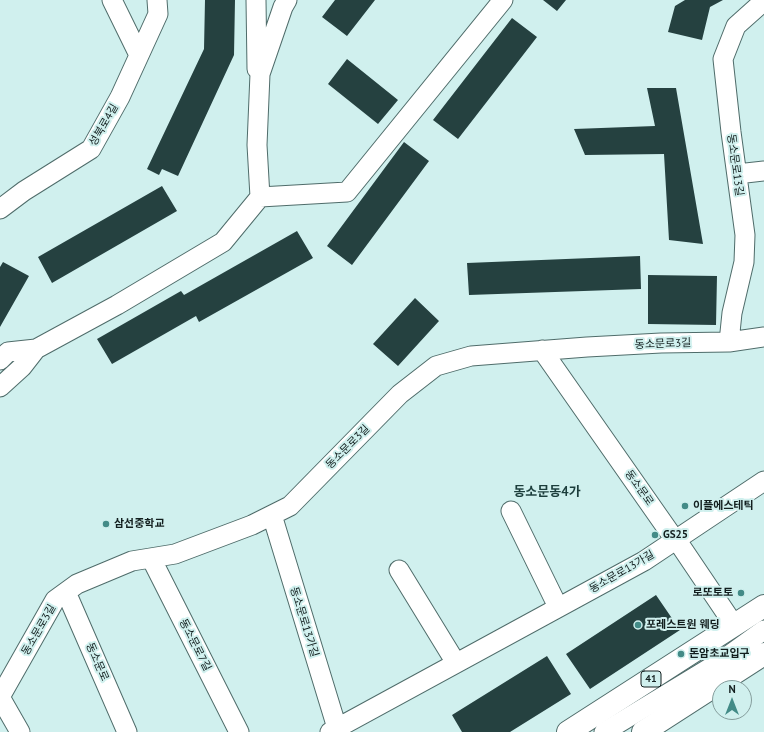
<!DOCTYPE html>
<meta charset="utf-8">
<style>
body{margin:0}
#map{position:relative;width:764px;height:732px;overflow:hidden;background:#d0f0ee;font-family:"PT Sans",sans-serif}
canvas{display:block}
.north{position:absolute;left:712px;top:680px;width:40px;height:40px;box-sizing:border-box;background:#d0f0ee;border:1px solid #849c9b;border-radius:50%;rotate:0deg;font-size:11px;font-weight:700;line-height:16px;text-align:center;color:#121e1e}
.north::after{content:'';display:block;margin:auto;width:14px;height:18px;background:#438b87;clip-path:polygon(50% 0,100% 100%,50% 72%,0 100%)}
</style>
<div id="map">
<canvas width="764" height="732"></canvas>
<div class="north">N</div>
</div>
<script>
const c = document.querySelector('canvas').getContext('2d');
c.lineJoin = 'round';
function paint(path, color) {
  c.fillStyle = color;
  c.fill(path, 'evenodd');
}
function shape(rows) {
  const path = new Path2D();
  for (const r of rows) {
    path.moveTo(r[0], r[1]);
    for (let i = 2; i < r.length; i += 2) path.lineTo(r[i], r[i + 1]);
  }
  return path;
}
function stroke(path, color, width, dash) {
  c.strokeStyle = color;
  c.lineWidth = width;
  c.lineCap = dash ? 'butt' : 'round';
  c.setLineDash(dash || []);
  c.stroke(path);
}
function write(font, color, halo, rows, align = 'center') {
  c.font = font + ' "PT Sans","Noto Sans KR",sans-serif';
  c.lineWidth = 4;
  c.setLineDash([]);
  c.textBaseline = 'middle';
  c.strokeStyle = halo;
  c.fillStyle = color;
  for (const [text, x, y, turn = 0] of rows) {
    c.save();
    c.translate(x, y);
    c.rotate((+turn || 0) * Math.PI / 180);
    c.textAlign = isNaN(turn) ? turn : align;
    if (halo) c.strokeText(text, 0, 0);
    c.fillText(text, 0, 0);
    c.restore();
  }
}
paint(shape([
 [205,0,235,0,234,55,178,176,162,169,159,175,147,169,204,49],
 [335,0,375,0,347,36,322,17],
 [543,0,566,0,557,11],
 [685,0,723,0,710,7,702,40,668,32,675,6],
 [512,18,537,37,458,139,433,120],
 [347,59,398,100,378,124,328,84],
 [647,88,676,88,703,244,669,240,664,154,585,155,574,129,655,126],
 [404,142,429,161,352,265,327,246],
 [162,186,177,211,52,283,38,257],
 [297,231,313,258,199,322,196,316,112,364,97,339,181,291,184,295],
 [640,256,641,289,469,295,467,263],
 [3,262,29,276,0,327,0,267],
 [648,275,717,276,716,325,648,324],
 [415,298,439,321,398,366,373,344],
 [656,595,680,630,590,689,566,654],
 [547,656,571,694,510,732,462,732,452,715]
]), '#254140');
const minor = shape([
 [112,0,139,55],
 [256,0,257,69],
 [737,174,764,171],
 [260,197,347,192,503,0],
 [0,209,24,191,91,149,120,97,158,14,157,0],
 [729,342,732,313,744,262,745,235,731,132,723,59,736,26,764,1],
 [542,350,675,540,676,539,734,625],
 [0,360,8,352,36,349,117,305,223,242,260,197,257,145,260,74,283,7,287,0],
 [0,387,22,367,36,349],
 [511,511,558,607],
 [272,515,337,728],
 [151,558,239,732],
 [399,570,456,663],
 [66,592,127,732],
 [0,697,55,600,77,584,132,561,175,554,252,525,290,506,400,394,436,366,471,356,587,347,661,343,729,342,764,337],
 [0,697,20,732],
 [330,732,644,561,764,481],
 [604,732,721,661,764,630]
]);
const major = shape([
 [568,732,764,606],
 [643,732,764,654]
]);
stroke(minor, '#4f6c6a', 21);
stroke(major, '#4f6c6a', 24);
stroke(minor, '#fff', 19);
stroke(major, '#fff', 22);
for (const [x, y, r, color] of [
 [685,506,4,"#438b87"],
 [106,524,4,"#438b87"],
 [655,535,4,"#438b87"],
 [741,593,4,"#438b87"],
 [638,625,4,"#438b87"],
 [681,654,4,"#438b87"]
]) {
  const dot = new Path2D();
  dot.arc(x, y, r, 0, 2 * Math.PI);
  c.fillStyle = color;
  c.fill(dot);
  stroke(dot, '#d0f0ee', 1.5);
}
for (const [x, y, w] of [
 [651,679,20]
]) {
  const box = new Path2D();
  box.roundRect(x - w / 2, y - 8, w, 16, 3);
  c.fillStyle = '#d0f0ee';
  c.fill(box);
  stroke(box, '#121e1e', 1);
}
write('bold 10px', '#121e1e', null, [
 ["41",651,679]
]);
write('11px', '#121e1e', '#d0f0ee', [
 ["성북로4길",104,125,-60],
 ["동소문로13길",735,165,82],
 ["동소문로3길",663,344,-2],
 ["동소문로3길",348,447,-45],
 ["동소문로",639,488,55],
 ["동소문로13가길",622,572,-30],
 ["동소문로13가길",304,622,73],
 ["동소문로3길",39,630,-60],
 ["동소문로7길",195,645,63],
 ["동소문로",97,662,66]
]);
write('bold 11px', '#121e1e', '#d0f0ee', [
 ["이플에스테틱",693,506],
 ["삼선중학교",114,524],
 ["GS25",663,535],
 ["로또토토",733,593,"right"],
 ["포레스트원 웨딩",646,625],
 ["돈암초교입구",689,654]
], 'left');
write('bold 13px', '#1c3e3c', '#d0f0ee', [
 ["동소문동4가",547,492]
]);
</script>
